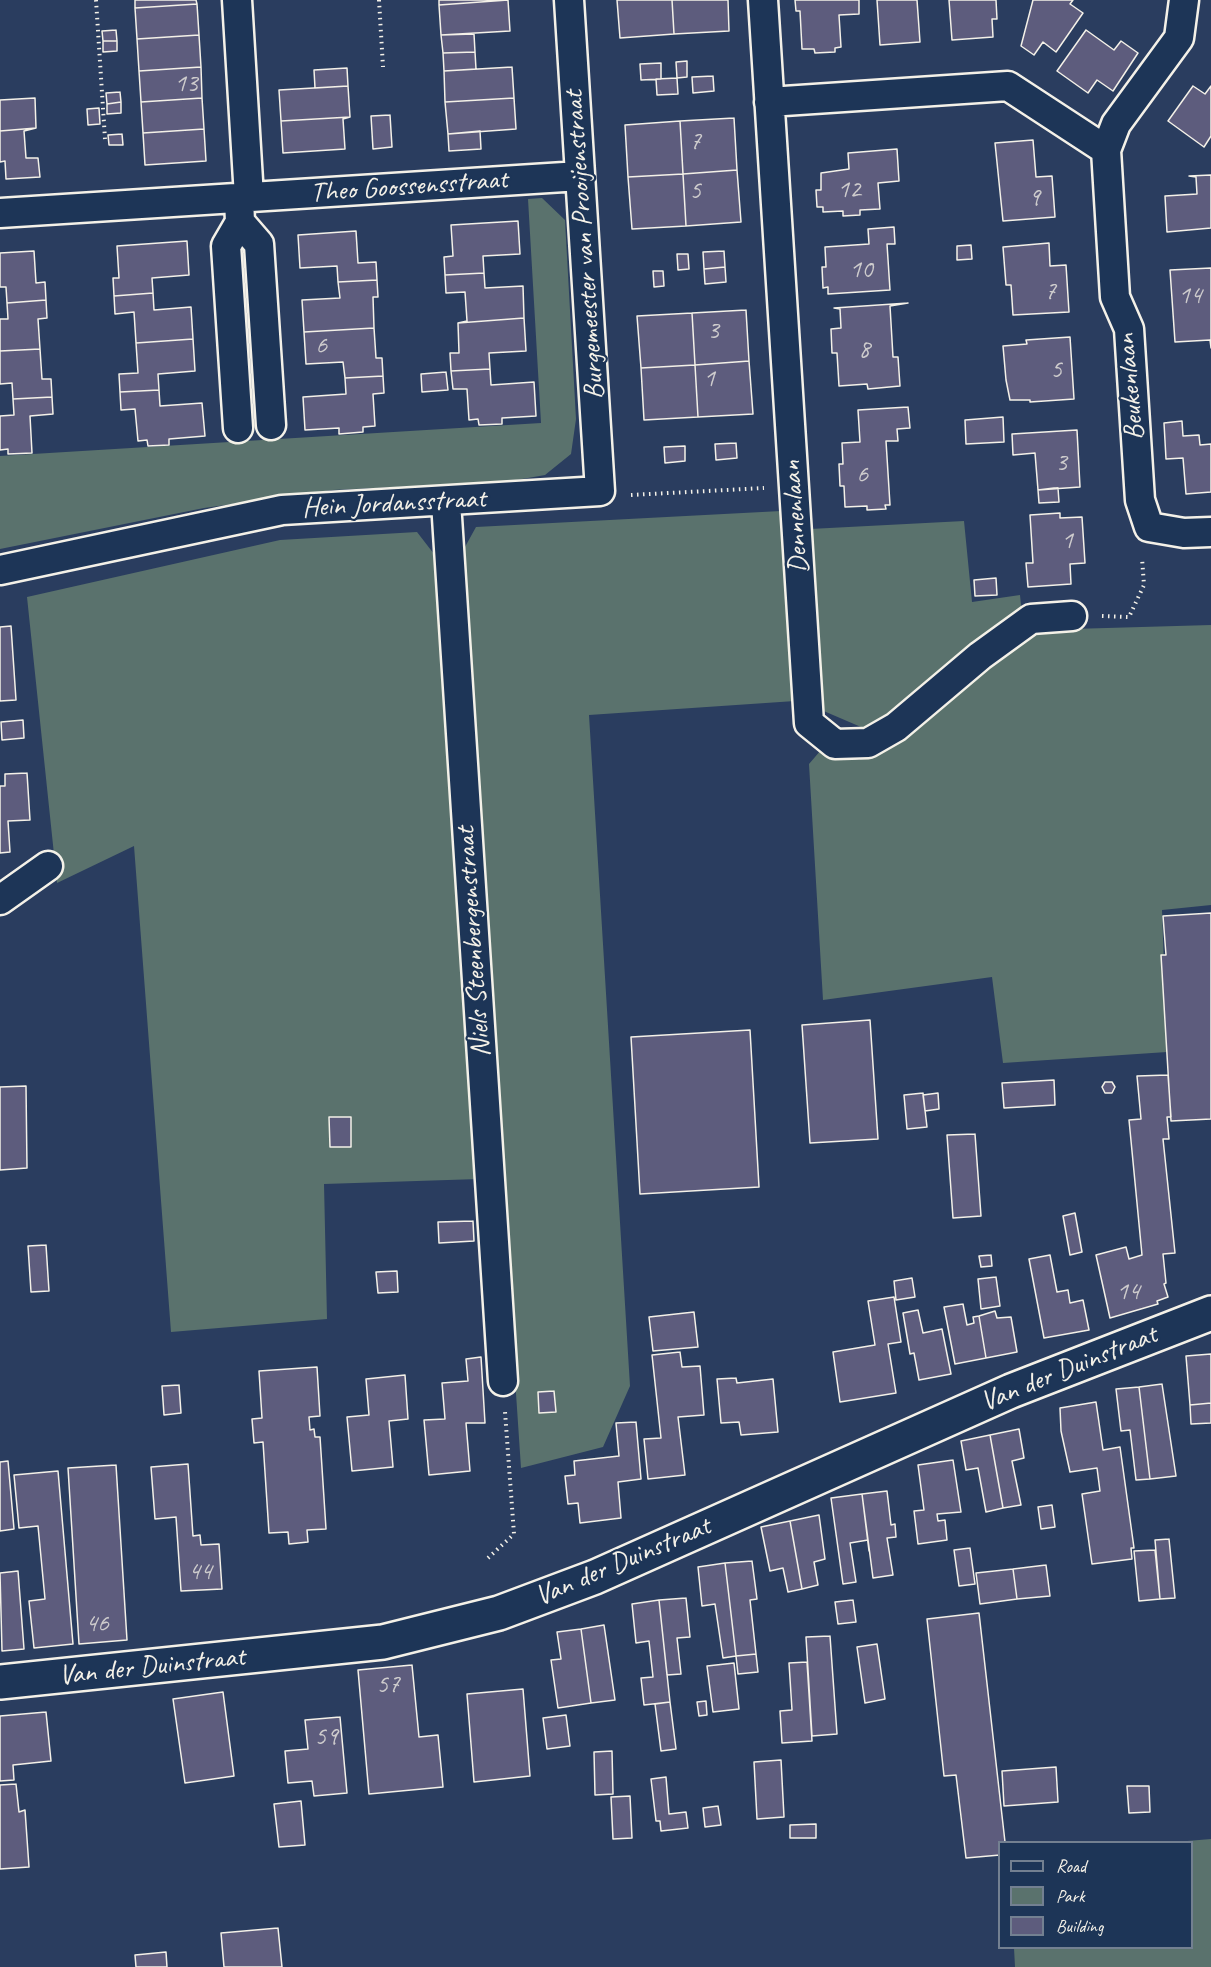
<!DOCTYPE html>
<style>
body{margin:0}
#map{position:relative;width:1211px;height:1967px;overflow:hidden;background:#2a3d5f;font-family:Caveat,sans-serif}
canvas{display:block}
.legend{position:absolute;left:998px;top:1841px;width:195px;height:108px;box-sizing:border-box;background:#1d3557;border:2px solid #738091;margin:0;padding:8px 10px;list-style:none;font-size:18px;color:#f4f1e8}
.legend li{display:flex;align-items:center;gap:12px;height:30px}
.legend b{width:30px;border:2px solid #738091}
</style>
<div id="map">
<canvas width="1211" height="1967"></canvas>
<ul class="legend">
<li><b style="height:8px;background:#1d3557"></b>Road</li>
<li><b style="height:16px;background:#5a726d"></b>Park</li>
<li><b style="height:16px;background:#5d5c7d"></b>Building</li>
</ul>
</div>
<script>
const c = document.querySelector('canvas').getContext('2d');
c.lineJoin = 'round';
function paint(path, color) {
  c.fillStyle = color;
  c.fill(path, 'evenodd');
}
function shape(rows) {
  const path = new Path2D();
  for (const r of rows) {
    path.moveTo(r[0], r[1]);
    for (let i = 2; i < r.length; i += 2) path.lineTo(r[i], r[i + 1]);
  }
  return path;
}
function stroke(path, color, width, dash) {
  c.strokeStyle = color;
  c.lineWidth = width;
  c.lineCap = dash ? 'butt' : 'round';
  c.setLineDash(dash || []);
  c.stroke(path);
}
function write(font, color, halo, rows, align = 'center') {
  c.font = font + ' Caveat,sans-serif';
  c.lineWidth = 4.5;
  c.setLineDash([]);
  c.textBaseline = 'middle';
  c.strokeStyle = halo;
  c.fillStyle = color;
  for (const [text, x, y, turn = 0] of rows) {
    c.save();
    c.translate(x, y);
    c.rotate((+turn || 0) * Math.PI / 180);
    c.textAlign = isNaN(turn) ? turn : align;
    if (halo) c.strokeText(text, 0, 0);
    c.fillText(text, 0, 0);
    c.restore();
  }
}
paint(shape([
 [542,198,565,220,576,419,571,454,545,475,505,482,333,490,204,508,0,549,0,456,541,423,528,199],
 [781,511,795,701,589,715,630,1386,603,1447,521,1468,460,556,476,527],
 [964,521,972,602,1020,595,1022,615,971,648,868,730,819,709,810,529],
 [417,532,434,554,479,1179,324,1184,327,1319,171,1332,134,846,57,883,27,597,280,540],
 [1211,625,1211,905,1162,910,1167,1052,1003,1063,992,977,823,1000,809,764,821,750,859,760,897,739,963,681,1037,630],
 [1211,1839,1211,1967,1015,1967,1014,1948,1192,1948,1192,1842,1175,1842]
]), '#5a726d');
const building = shape([
 [135,0,196,0,197,4,135,8,135,0],
 [439,0,508,0,439,5,439,0],
 [508,0,510,31,441,35,439,5,508,0],
 [617,0,672,0,674,34,620,38,617,0],
 [672,0,728,0,729,31,674,34,672,0],
 [795,0,859,0,859,14,839,15,841,47,835,48,835,52,815,53,814,49,802,49,800,11,796,11,795,0],
 [877,0,917,0,920,42,880,45,877,0],
 [949,0,996,0,997,19,992,19,993,37,952,40,949,0],
 [1033,0,1073,0,1070,4,1083,13,1056,52,1043,42,1034,55,1021,46,1033,0],
 [197,4,199,35,137,39,135,8,197,4],
 [116,30,117,41,103,41,102,31,116,30],
 [1086,30,1114,50,1121,41,1138,53,1113,91,1097,80,1088,93,1057,71,1086,30],
 [474,34,475,52,443,53,441,35,474,34],
 [199,35,201,67,139,71,137,39,199,35],
 [103,41,117,41,117,51,103,52,103,41],
 [475,52,476,69,444,71,443,53,475,52],
 [687,61,687,77,677,78,676,62,687,61],
 [661,63,661,79,641,80,640,64,661,63],
 [201,67,202,98,141,102,139,71,201,67],
 [512,67,514,98,445,102,444,71,512,67],
 [347,68,348,86,315,88,314,70,347,68],
 [713,76,714,91,693,93,692,77,713,76],
 [677,78,678,94,657,95,656,79,677,78],
 [348,86,350,117,281,121,279,90,348,86],
 [1193,86,1205,94,1211,86,1211,136,1204,147,1168,121,1193,86],
 [120,92,121,102,107,104,106,93,120,92],
 [35,98,36,128,0,131,0,100,35,98],
 [202,98,204,129,143,133,141,102,202,98],
 [514,98,516,129,448,134,445,102,514,98],
 [121,102,121,113,107,114,107,104,121,102],
 [99,108,100,124,88,125,87,109,99,108],
 [390,115,392,147,373,149,371,116,390,115],
 [350,117,343,119,345,149,283,153,281,121,350,117],
 [734,118,737,170,683,174,680,121,734,118],
 [680,121,683,174,628,177,625,125,680,121],
 [36,128,24,131,26,158,38,158,40,177,6,179,5,161,0,162,0,131,36,128],
 [204,129,206,161,145,165,143,133,204,129],
 [480,131,481,149,449,151,448,134,480,131],
 [122,134,123,145,109,145,108,135,122,134],
 [1033,140,1036,177,1052,176,1055,217,1003,221,995,143,1033,140],
 [897,149,899,181,878,183,880,209,860,210,860,215,843,216,843,211,823,212,823,207,817,207,816,190,821,190,821,173,849,169,848,153,897,149],
 [737,170,741,222,686,226,683,174,737,170],
 [683,174,686,226,632,229,628,177,683,174],
 [1211,175,1211,228,1167,232,1165,196,1197,194,1196,177,1189,176,1211,175],
 [518,221,520,254,483,256,484,273,445,275,444,257,453,256,451,225,518,221],
 [894,227,895,244,887,244,890,290,828,294,828,287,823,288,822,267,826,267,825,247,869,244,868,229,894,227],
 [356,231,358,263,376,262,377,280,338,282,337,266,300,268,298,235,356,231],
 [187,241,189,275,152,278,153,293,114,296,113,278,119,278,117,246,187,241],
 [1049,243,1050,266,1066,265,1069,312,1013,315,1011,285,1006,285,1003,247,1049,243],
 [971,245,972,259,957,260,957,246,971,245],
 [34,251,36,283,45,282,46,300,7,303,6,287,0,287,0,253,34,251],
 [724,251,725,267,704,269,703,252,724,251],
 [677,254,688,254,689,269,678,270,677,254],
 [725,267,726,282,705,284,704,269,725,267],
 [1211,268,1211,348,1210,340,1175,342,1170,270,1211,268],
 [653,271,663,271,664,286,654,287,653,271],
 [484,273,485,288,523,286,524,318,458,323,467,321,465,292,446,293,445,275,484,273],
 [377,280,378,297,373,297,374,328,304,332,302,300,340,298,338,282,377,280],
 [153,293,154,310,191,307,193,339,136,343,134,312,115,314,114,296,153,293],
 [46,300,47,318,38,319,40,349,0,351,0,319,8,319,7,303,46,300],
 [908,303,890,306,893,357,898,357,900,386,868,389,867,384,839,386,837,353,832,353,831,329,841,328,840,309,834,308,908,303],
 [746,310,749,361,695,365,692,313,746,310],
 [692,313,695,365,641,368,637,316,692,313],
 [524,318,526,351,489,353,490,369,451,371,450,353,459,353,458,323,524,318],
 [374,328,376,358,382,358,383,376,345,378,343,362,306,364,304,332,374,328],
 [1070,337,1074,399,1030,402,1030,400,1010,400,1006,380,1003,346,1027,344,1026,340,1070,337],
 [193,339,195,371,158,374,159,390,120,392,119,374,138,373,136,343,193,339],
 [40,349,42,379,51,379,52,397,13,399,12,383,0,384,0,351,40,349],
 [749,361,753,414,698,417,695,365,749,361],
 [695,365,698,417,644,420,641,368,695,365],
 [490,369,491,385,534,382,536,416,502,418,502,424,479,425,478,419,469,420,467,389,453,389,451,371,490,369],
 [446,372,448,390,422,392,421,374,446,372],
 [383,376,384,393,373,394,375,426,363,427,363,432,339,434,339,428,305,430,303,397,346,394,345,378,383,376],
 [159,390,160,406,202,403,205,436,169,439,169,445,148,446,147,440,138,441,135,409,121,410,120,392,159,390],
 [52,397,53,414,30,416,32,453,8,454,8,449,0,450,0,416,14,415,13,399,52,397],
 [908,407,910,428,897,429,898,441,886,441,890,505,885,505,886,509,867,510,867,506,845,507,844,486,840,486,839,464,843,464,842,443,860,442,858,410,908,407],
 [1003,417,1004,442,966,444,965,420,1003,417],
 [1182,421,1183,436,1199,435,1200,445,1211,444,1211,492,1186,494,1183,458,1166,459,1164,423,1182,421],
 [1077,430,1080,487,1038,490,1035,453,1013,455,1012,434,1077,430],
 [736,443,737,458,716,460,715,444,736,443],
 [685,446,685,461,665,463,664,447,685,446],
 [1054,488,1058,488,1059,502,1039,503,1038,490,1054,488],
 [1060,513,1060,518,1082,517,1085,563,1070,564,1071,584,1028,587,1026,563,1033,563,1030,515,1060,513],
 [996,578,997,595,975,596,974,580,996,578],
 [11,626,16,700,0,701,0,627,11,626],
 [23,720,24,738,2,740,1,722,23,720],
 [27,773,30,820,8,821,10,852,0,853,0,786,5,786,5,774,27,773],
 [1211,913,1211,1119,1171,1121,1161,955,1166,955,1163,916,1211,913],
 [870,1020,878,1139,810,1143,802,1025,870,1020],
 [750,1030,759,1187,640,1194,631,1037,750,1030],
 [1168,1075,1171,1117,1167,1117,1169,1139,1163,1139,1175,1253,1163,1254,1166,1283,1164,1284,1168,1297,1157,1301,1158,1304,1110,1318,1096,1255,1126,1247,1129,1259,1142,1255,1129,1120,1141,1119,1137,1076,1168,1075],
 [1054,1080,1055,1105,1004,1108,1002,1083,1054,1080],
 [1105,1082,1112,1082,1115,1087,1112,1093,1105,1093,1102,1087,1105,1082],
 [26,1086,27,1168,0,1170,0,1087,26,1086],
 [923,1093,927,1127,907,1129,904,1095,923,1093],
 [938,1093,939,1109,925,1111,923,1095,938,1093],
 [329,1117,351,1117,351,1147,330,1147,329,1117],
 [975,1134,981,1216,953,1218,947,1135,975,1134],
 [1075,1213,1082,1252,1070,1255,1063,1216,1075,1213],
 [473,1221,474,1241,439,1243,438,1222,473,1221],
 [46,1245,49,1291,31,1292,28,1246,46,1245],
 [991,1255,992,1266,981,1267,979,1256,991,1255],
 [1050,1255,1057,1292,1068,1290,1070,1303,1083,1300,1089,1330,1044,1338,1029,1259,1050,1255],
 [397,1271,398,1292,378,1293,376,1272,397,1271],
 [996,1277,1000,1306,981,1309,978,1279,996,1277],
 [912,1278,915,1297,896,1300,894,1281,912,1278],
 [894,1297,901,1342,888,1344,896,1393,840,1402,833,1352,875,1345,868,1301,894,1297],
 [963,1304,967,1325,974,1323,973,1317,979,1316,986,1358,955,1364,944,1307,963,1304],
 [918,1310,923,1333,942,1329,951,1374,919,1380,914,1353,910,1354,903,1313,918,1310],
 [995,1311,997,1318,1011,1317,1017,1352,986,1358,979,1316,995,1311],
 [694,1312,698,1347,653,1351,649,1317,694,1312],
 [680,1352,682,1367,700,1366,704,1415,678,1417,685,1475,648,1479,644,1439,661,1438,652,1355,680,1352],
 [1211,1354,1211,1403,1190,1405,1186,1356,1211,1354],
 [481,1357,485,1423,466,1423,470,1471,429,1475,424,1420,445,1419,442,1383,468,1381,466,1359,481,1357],
 [317,1367,320,1416,309,1417,310,1430,314,1429,315,1437,320,1437,326,1529,307,1530,308,1542,289,1544,288,1532,269,1533,263,1442,254,1443,252,1419,262,1418,259,1371,317,1367],
 [405,1375,408,1419,389,1421,393,1467,352,1471,347,1417,369,1415,366,1379,405,1375],
 [736,1378,737,1383,773,1379,778,1432,741,1435,739,1422,721,1423,717,1379,736,1378],
 [1162,1384,1176,1476,1150,1479,1139,1387,1162,1384],
 [179,1385,181,1413,164,1415,162,1386,179,1385],
 [1139,1387,1150,1479,1136,1480,1130,1430,1121,1431,1116,1389,1139,1387],
 [554,1391,556,1412,539,1413,538,1392,554,1391],
 [1096,1402,1103,1450,1120,1447,1134,1548,1131,1548,1132,1559,1092,1564,1082,1494,1100,1491,1097,1468,1070,1472,1061,1431,1060,1408,1096,1402],
 [1211,1403,1211,1423,1191,1424,1190,1405,1211,1403],
 [636,1422,641,1479,618,1482,621,1518,580,1523,578,1503,568,1504,565,1476,575,1475,574,1461,619,1456,616,1423,636,1422],
 [1019,1429,1024,1458,1012,1461,1021,1505,1003,1508,990,1435,1019,1429],
 [990,1435,1003,1508,986,1512,978,1468,966,1470,961,1441,990,1435],
 [953,1460,961,1512,937,1514,938,1521,945,1520,947,1540,918,1544,914,1511,924,1510,918,1465,953,1460],
 [8,1461,14,1529,0,1531,0,1462,8,1461],
 [188,1464,193,1536,200,1535,201,1545,219,1544,222,1589,181,1591,176,1517,155,1519,151,1467,188,1464],
 [116,1465,127,1640,79,1644,68,1468,116,1465],
 [58,1471,73,1644,34,1648,29,1601,45,1599,38,1526,19,1528,14,1475,58,1471],
 [887,1491,891,1525,895,1524,896,1537,887,1538,893,1575,873,1578,862,1494,887,1491],
 [862,1494,869,1551,868,1540,850,1543,856,1582,843,1584,831,1498,862,1494],
 [1052,1505,1055,1527,1041,1529,1038,1507,1052,1505],
 [819,1515,825,1559,814,1562,818,1585,802,1589,790,1521,819,1515],
 [790,1521,802,1589,788,1592,783,1568,770,1571,761,1527,790,1521],
 [1169,1539,1175,1598,1160,1599,1155,1540,1169,1539],
 [970,1548,975,1584,959,1586,954,1550,970,1548],
 [1155,1550,1160,1599,1139,1601,1134,1551,1155,1550],
 [752,1561,757,1599,750,1600,756,1654,736,1656,725,1563,752,1561],
 [725,1563,736,1656,723,1658,715,1604,702,1606,698,1567,725,1563],
 [1046,1565,1050,1596,1017,1599,1013,1569,1046,1565],
 [1013,1569,1017,1599,980,1604,976,1573,1013,1569],
 [18,1571,24,1649,2,1651,0,1573,18,1571],
 [686,1598,690,1637,677,1638,681,1674,667,1675,659,1600,686,1598],
 [659,1600,670,1702,644,1705,641,1678,653,1677,649,1641,636,1643,632,1604,659,1600],
 [853,1600,856,1622,838,1624,835,1602,853,1600],
 [979,1613,1005,1842,1000,1842,1000,1855,966,1858,956,1775,944,1776,927,1619,979,1613],
 [604,1625,615,1700,591,1703,581,1629,604,1625],
 [581,1629,591,1703,558,1708,551,1660,561,1659,557,1632,581,1629],
 [830,1636,837,1734,812,1736,806,1637,830,1636],
 [877,1644,885,1699,865,1703,857,1647,877,1644],
 [756,1654,758,1672,738,1674,736,1656,756,1654],
 [807,1662,812,1741,782,1743,780,1711,792,1710,789,1663,807,1662],
 [734,1663,739,1709,713,1712,707,1666,734,1663],
 [412,1665,419,1737,438,1735,443,1787,369,1794,358,1670,412,1665],
 [523,1689,530,1776,474,1782,467,1694,523,1689],
 [223,1692,234,1776,185,1783,173,1699,223,1692],
 [706,1701,707,1715,699,1716,697,1702,706,1701],
 [670,1702,676,1749,661,1751,655,1704,670,1702],
 [46,1712,51,1761,13,1765,14,1780,0,1781,0,1716,46,1712],
 [566,1715,570,1746,547,1749,543,1718,566,1715],
 [340,1717,347,1793,314,1796,312,1781,288,1783,285,1751,308,1749,305,1720,340,1717],
 [612,1751,613,1794,595,1795,594,1752,612,1751],
 [781,1760,784,1817,757,1819,754,1762,781,1760],
 [1056,1767,1058,1802,1004,1806,1002,1771,1056,1767],
 [666,1777,669,1814,686,1812,688,1828,661,1831,660,1821,656,1821,651,1779,666,1777],
 [16,1784,19,1812,25,1810,29,1867,0,1869,0,1785,16,1784],
 [1127,1786,1149,1786,1150,1812,1129,1813,1127,1786],
 [630,1796,632,1838,613,1839,611,1797,630,1796],
 [301,1801,305,1845,279,1847,274,1804,301,1801],
 [718,1806,721,1825,705,1827,703,1808,718,1806],
 [816,1824,816,1838,790,1838,790,1825,816,1824],
 [278,1928,282,1967,224,1967,221,1933,278,1928],
 [166,1952,167,1967,136,1967,135,1955,166,1952]
]);
paint(building, '#5d5c7d');
stroke(building, '#f4f1e8', 1.5);
const street = shape([
 [237,0,249,197],
 [763,0,809,723,835,744,868,743,896,727,980,656,1031,619,1072,616],
 [1184,0,1179,38,1116,124,1106,150,1115,297,1129,329,1140,500,1149,527,1184,533,1211,532],
 [769,102,1008,86,1106,150],
 [0,213,580,176],
 [240,222,259,244,271,425],
 [238,428,226,246,240,222,239,198],
 [446,502,503,1381],
 [0,570,282,510,600,491,569,0],
 [0,900,48,866]
]);
const secondary = shape([
 [0,1682,383,1642,499,1613,595,1577,1011,1391,1211,1313]
]);
stroke(street, '#f4f1e8', 33);
stroke(secondary, '#f4f1e8', 38);
stroke(shape([
 [96,0,105,139],
 [379,0,383,67],
 [631,495,764,488],
 [1102,616,1129,617,1144,585,1142,558],
 [488,1558,514,1534,505,1412]
]), '#f4f1e8', 4, [1.5, 4.5]);
stroke(street, '#1d3557', 28);
stroke(secondary, '#1d3557', 33);
write('26px', '#cecccd', null, [
 ["13",186,84],
 ["7",695,142],
 ["12",849,190],
 ["5",695,191],
 ["9",1034,198],
 ["10",861,270],
 ["7",1050,292],
 ["14",1190,296],
 ["3",713,331],
 ["6",321,346],
 ["8",864,350],
 ["5",1056,370],
 ["1",709,379],
 ["3",1061,463],
 ["6",862,475],
 ["1",1067,541],
 ["14",1128,1292],
 ["44",200,1572],
 ["46",97,1624],
 ["57",388,1685],
 ["59",326,1737]
]);
write('28px', '#f4f1e8', '#1d3557', [
 ["Theo Goossensstraat",409,187,-4],
 ["Burgemeester van Prooijenstraat",585,245,-94],
 ["Beukenlaan",1131,387,-95],
 ["Hein Jordansstraat",394,504,-3],
 ["Dennenlaan",796,517,-94],
 ["Niels Steenbergenstraat",474,942,-94],
 ["Van der Duinstraat",1069,1369,-22],
 ["Van der Duinstraat",623,1562,-23],
 ["Van der Duinstraat",152,1667,-6]
]);
</script>
